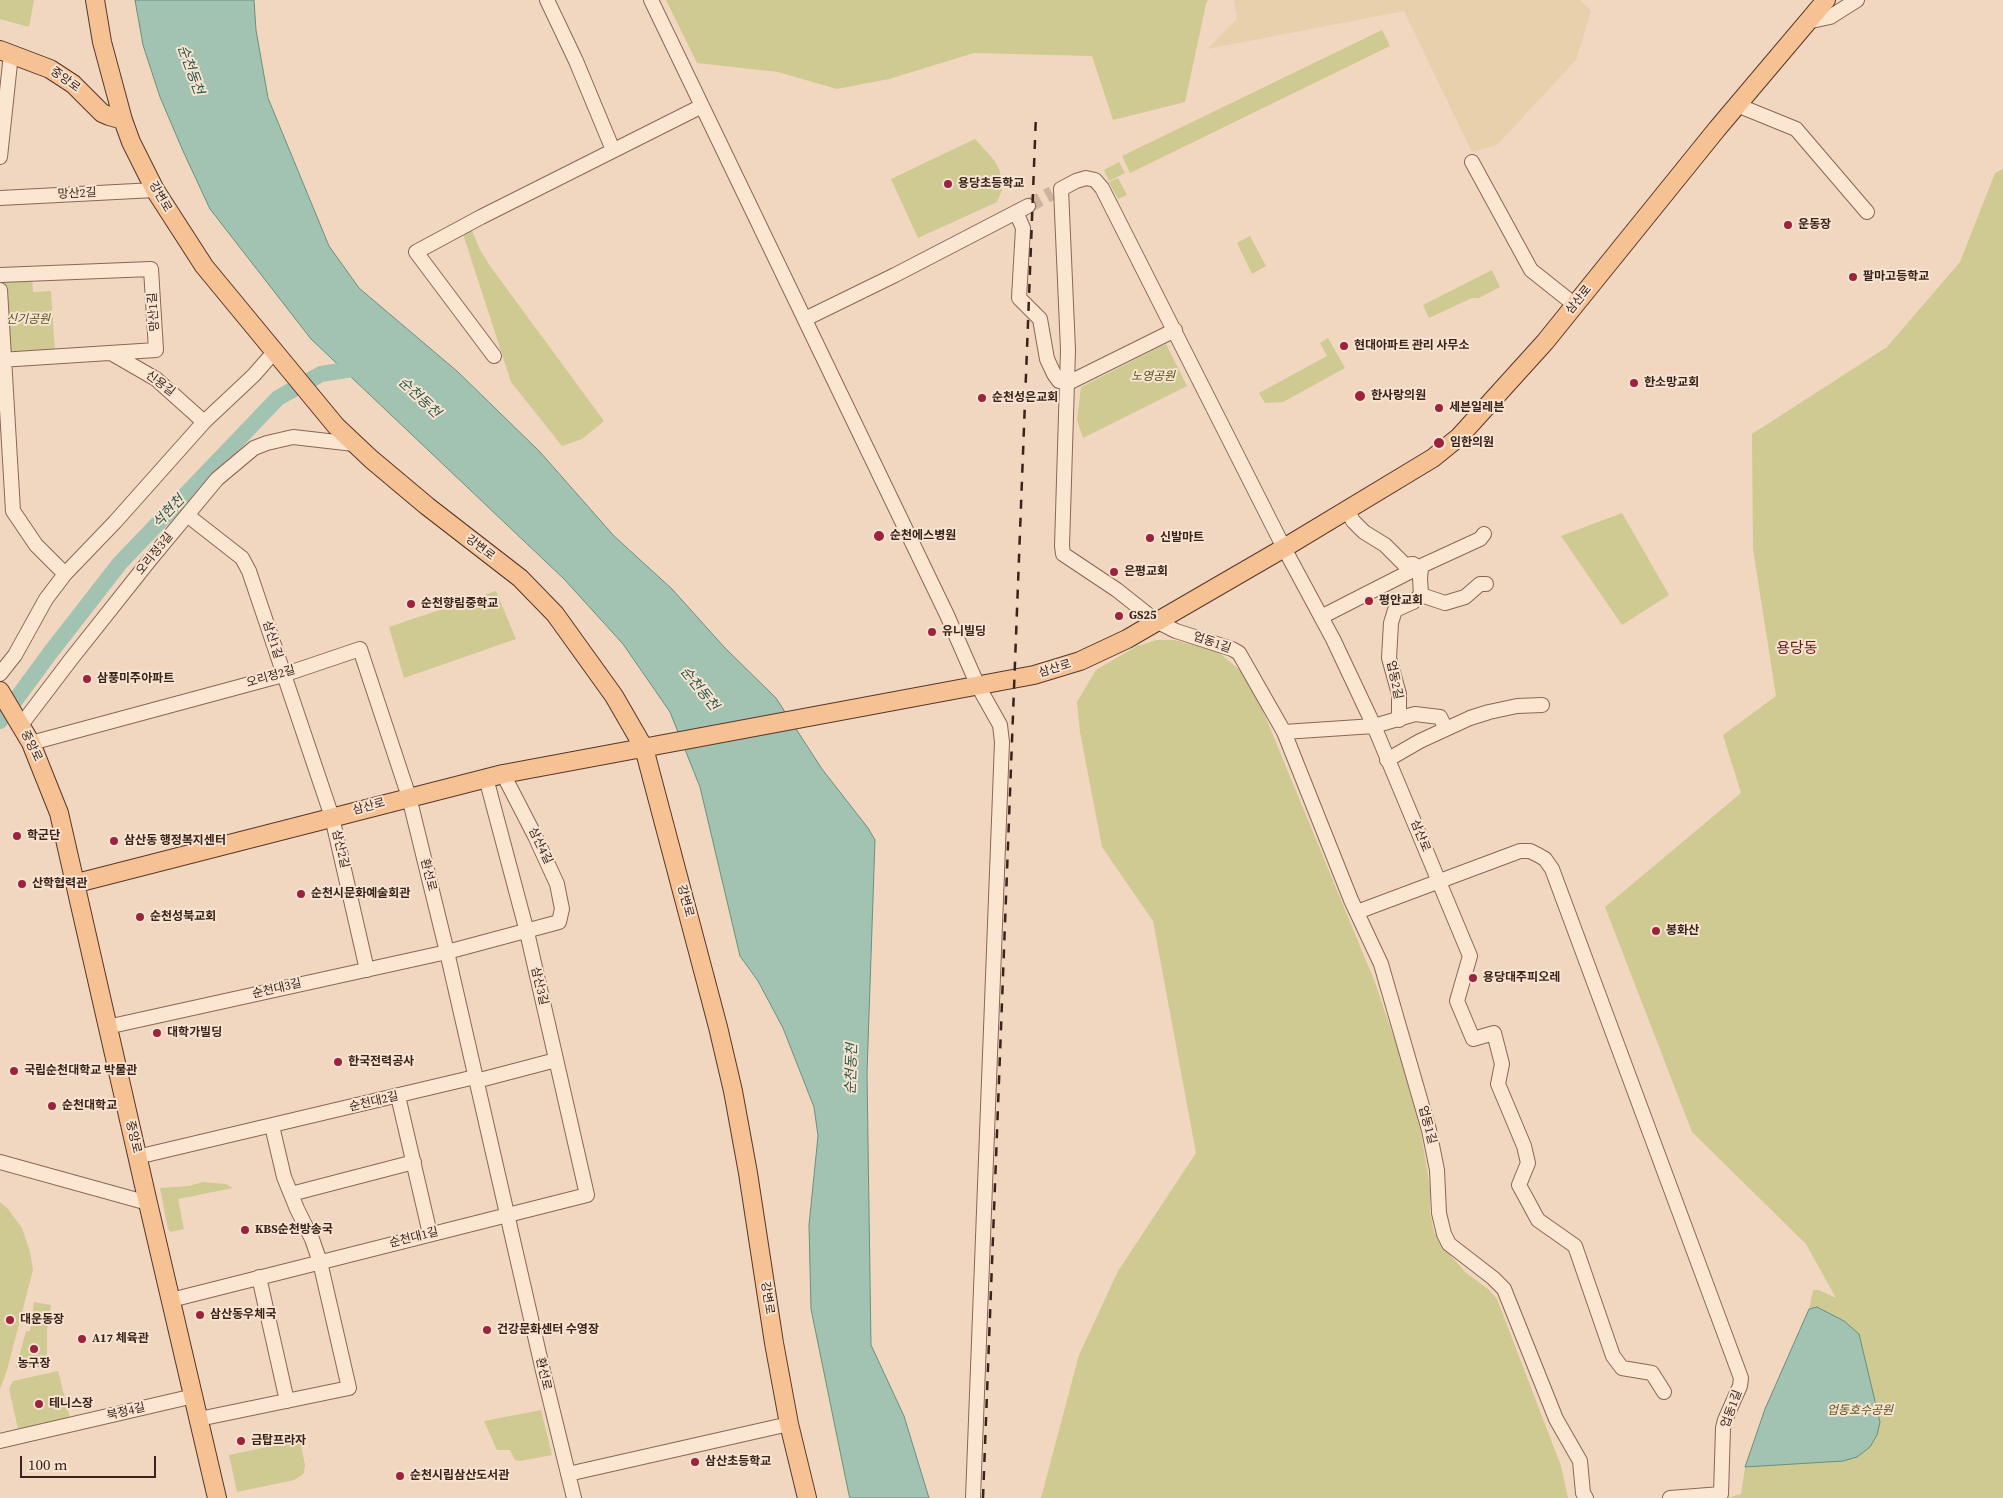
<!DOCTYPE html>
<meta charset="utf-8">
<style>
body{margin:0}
#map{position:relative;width:2003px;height:1498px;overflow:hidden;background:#f1d7bf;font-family:"Source Serif 4",serif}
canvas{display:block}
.scale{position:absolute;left:20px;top:1456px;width:136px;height:22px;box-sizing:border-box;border:2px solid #39231c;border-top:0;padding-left:6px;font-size:15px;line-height:18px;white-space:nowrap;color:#39231c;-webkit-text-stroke:4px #f7e3cf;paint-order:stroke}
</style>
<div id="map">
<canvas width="2003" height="1498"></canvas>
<div class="scale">100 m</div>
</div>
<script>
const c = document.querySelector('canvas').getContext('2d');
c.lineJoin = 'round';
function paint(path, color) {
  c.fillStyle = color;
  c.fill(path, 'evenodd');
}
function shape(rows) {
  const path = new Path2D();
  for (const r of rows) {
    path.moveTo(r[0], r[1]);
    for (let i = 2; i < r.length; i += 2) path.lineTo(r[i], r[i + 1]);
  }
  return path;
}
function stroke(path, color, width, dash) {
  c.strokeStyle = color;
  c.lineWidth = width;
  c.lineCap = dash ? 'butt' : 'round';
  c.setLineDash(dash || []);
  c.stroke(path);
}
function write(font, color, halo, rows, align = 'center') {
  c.font = font + ' "Source Serif 4","Noto Sans KR",serif';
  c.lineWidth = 4;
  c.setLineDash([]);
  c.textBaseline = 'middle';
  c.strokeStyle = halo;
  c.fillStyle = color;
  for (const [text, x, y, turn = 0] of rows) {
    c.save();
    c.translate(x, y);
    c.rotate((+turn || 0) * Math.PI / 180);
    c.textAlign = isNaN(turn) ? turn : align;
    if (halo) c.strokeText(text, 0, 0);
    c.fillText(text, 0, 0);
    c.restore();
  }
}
paint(shape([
 [1234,0,1580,0,1591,11,1576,60,1497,145,1472,152,1404,11,1207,49,1237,19]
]), '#e7d0ab');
paint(shape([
 [0,0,34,0,29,27,0,19],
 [666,0,1208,0,1206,4,1185,102,1113,120,1092,56,974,53,889,79,837,89,778,72,697,63],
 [1382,30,1390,46,1130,173,1122,156],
 [975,139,994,160,999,169,1002,179,1002,190,997,202,918,238,891,179],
 [1119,162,1125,173,1109,181,1104,170],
 [2003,169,2003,1498,1727,1498,1741,1494,1745,1467,1765,1409,1809,1309,1813,1290,1819,1290,1836,1298,1806,1244,1692,1132,1605,907,1741,793,1723,735,1776,696,1753,549,1752,434,1887,347,1960,262,1995,173],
 [1118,178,1127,195,1118,199,1109,182],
 [471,228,479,248,490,266,604,421,582,439,562,446,511,382,463,234],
 [1250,236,1266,266,1252,274,1237,243],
 [1492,270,1500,287,1479,298,1472,298,1429,318,1423,305],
 [32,276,33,292,51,291,55,352,10,355,6,347,2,278],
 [1328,338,1345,368,1283,402,1265,403,1259,393,1327,356,1320,343],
 [1166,344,1187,386,1083,438,1077,420,1081,387],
 [1622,513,1669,595,1622,625,1561,536],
 [496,591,516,639,404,678,389,627],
 [1157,640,1174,640,1217,651,1241,671,1258,699,1374,980,1397,1047,1420,1127,1430,1188,1430,1213,1434,1232,1440,1243,1465,1272,1488,1289,1497,1299,1561,1466,1568,1498,1041,1498,1079,1355,1118,1271,1196,1153,1153,921,1102,847,1080,732,1077,702,1096,670,1137,646],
 [203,1182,226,1184,233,1188,178,1199,184,1229,171,1232,168,1229,160,1188,189,1186],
 [0,1202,8,1209,22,1228,30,1252,33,1270,7,1370,0,1389],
 [34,1302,51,1305,47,1330,47,1367,16,1368,26,1331,30,1331],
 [58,1371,70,1418,18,1429,9,1389,13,1381],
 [541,1410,552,1455,520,1461,515,1460,510,1450,497,1450,484,1421],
 [300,1440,305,1465,304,1472,302,1475,294,1480,237,1492,229,1455]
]), '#cfc992');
const water = shape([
 [135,0,254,0,256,30,268,98,329,246,359,288,458,372,540,452,614,536,672,589,725,648,776,698,822,769,868,828,875,840,867,1073,871,1345,904,1416,929,1498,850,1498,849,1495,811,1309,809,1225,818,1136,814,1107,783,1028,758,981,740,956,700,787,670,712,623,644,564,579,311,339,210,209,183,151,160,97,143,45,135,0],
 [1817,1307,1844,1321,1859,1334,1880,1422,1877,1435,1870,1447,1857,1457,1843,1461,1745,1467,1765,1409,1809,1309,1817,1307]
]);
paint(water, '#a2c2b2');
stroke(water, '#69907e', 1);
stroke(shape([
 [0,721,50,653,120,563,278,398,321,374,365,367]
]), '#a2c2b2', 16);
stroke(shape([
 [1028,206,1052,193]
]), '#ccb39e', 14, [14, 7]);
const minor = shape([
 [547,0,576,61,613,150],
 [651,0,947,615,978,686,1000,725,1002,742,973,1498],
 [1807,22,1830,17,1857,0],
 [1737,105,1796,129,1867,212],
 [0,157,11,54],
 [1472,162,1531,270,1575,305],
 [0,198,155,190],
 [1016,212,1023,228,1019,298,1040,319,1047,359,1054,374,1059,381,1068,383,1175,330],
 [0,275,151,269,156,350,0,360],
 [0,290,13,511,36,545,65,574],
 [805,319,895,275,1028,206],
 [111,353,156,379,204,422],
 [494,356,416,252,481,217,702,106],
 [1347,509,1353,521,1364,532,1385,545,1405,565,1413,564,1421,569,1420,578,1421,595,1445,603,1465,597,1480,584,1486,584],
 [187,515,242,558,249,571,332,817,367,970],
 [1321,617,1419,567,1480,539,1484,534],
 [0,674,15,655,46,599,65,574,115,522,204,422,254,375,274,352],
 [1399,720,1399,694,1389,658,1391,623,1395,610,1413,602,1421,595],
 [21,725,72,658,149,561,217,479,254,448,267,443,293,437,354,444],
 [1284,732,1374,726,1415,714,1440,717,1446,729],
 [31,743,283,675,360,649,409,797,447,952,543,1371,574,1498],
 [1387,760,1420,741,1470,718,1489,712,1517,706,1542,705],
 [1357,912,1520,851,1530,851,1538,855,1545,859,1552,869,1741,1378,1740,1386,1725,1420,1723,1428,1721,1494,1670,1498],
 [107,1027,447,952,559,922,562,909,557,884,535,836,503,774],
 [476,1081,556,1060],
 [398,1096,430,1234],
 [137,1157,475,1077],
 [0,1162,148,1203],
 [291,1194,414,1162],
 [259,1277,287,1401],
 [171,1300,587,1195,527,932,486,778],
 [199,1419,349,1388,320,1262,312,1239,297,1209,284,1177,272,1126],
 [0,1441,194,1396],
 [568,1474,789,1424],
 [1586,1498,1583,1493,1580,1461,1556,1419,1504,1289,1493,1278,1449,1244,1444,1234,1439,1213,1437,1170,1429,1130,1381,964,1351,900,1284,732,1239,653,1232,649,1176,631,1156,621,1117,590,1063,554,1062,546,1068,350,1061,189,1076,181,1086,178,1095,180,1102,188,1284,548,1333,639,1374,726,1470,956,1457,1001,1473,1039,1494,1033,1502,1064,1498,1084,1524,1146,1528,1163,1519,1185,1538,1220,1575,1246,1613,1356,1622,1368,1652,1373,1664,1392]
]);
const major = shape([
 [95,0,102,42,123,120,131,142,155,190,204,266,336,426,371,459,427,506,520,578,555,614,614,696,644,748,718,1027,733,1091,748,1173,774,1343,789,1424,807,1498],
 [0,50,50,69,73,84,102,113,109,116,123,120],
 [0,691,31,743,59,813,148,1203,217,1498],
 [77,883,503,774,1034,675,1080,661,1127,639,1284,548,1433,458,1459,437,1545,342,1717,129,1826,0]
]);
stroke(minor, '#8a6656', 16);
stroke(major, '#57362b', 20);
stroke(minor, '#fbe6d2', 14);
stroke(major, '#f7c293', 18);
stroke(shape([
 [983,1498,1036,114]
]), '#39231c', 2.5, [9, 9]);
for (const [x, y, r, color] of [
 [948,184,5,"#9d223e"],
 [1788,225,5,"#9d223e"],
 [1853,277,5,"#9d223e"],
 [1344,346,5,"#9d223e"],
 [1634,383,5,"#9d223e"],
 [1360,396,6,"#9d223e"],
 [982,398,5,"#9d223e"],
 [1439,408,5,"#9d223e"],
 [1439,443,6,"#9d223e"],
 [879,536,6,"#9d223e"],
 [1150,538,5,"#9d223e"],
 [1114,572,5,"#9d223e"],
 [1369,601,5,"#9d223e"],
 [411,604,5,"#9d223e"],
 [1119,616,5,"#9d223e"],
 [932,632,5,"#9d223e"],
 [87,679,5,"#9d223e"],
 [17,836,5,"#9d223e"],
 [114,841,5,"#9d223e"],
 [22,884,5,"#9d223e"],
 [301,894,5,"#9d223e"],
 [140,917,5,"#9d223e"],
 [1656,931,5,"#9d223e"],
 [1473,978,5,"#9d223e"],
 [157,1033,5,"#9d223e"],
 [338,1062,5,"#9d223e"],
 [14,1071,5,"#9d223e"],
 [52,1106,5,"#9d223e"],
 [245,1230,5,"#9d223e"],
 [200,1315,5,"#9d223e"],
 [10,1320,5,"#9d223e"],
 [487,1330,5,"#9d223e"],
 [82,1339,5,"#9d223e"],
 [34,1349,5,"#9d223e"],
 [39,1404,5,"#9d223e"],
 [241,1441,5,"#9d223e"],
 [695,1462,5,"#9d223e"],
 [400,1476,5,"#9d223e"]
]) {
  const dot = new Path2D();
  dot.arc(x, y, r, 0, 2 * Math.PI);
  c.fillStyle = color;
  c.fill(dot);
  stroke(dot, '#f7e3cf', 2);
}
write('12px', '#39231c', '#f7e3cf', [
 ["중앙로",65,80,36],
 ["망산2길",77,194,-3],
 ["강변로",160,197,60],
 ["삼산로",1579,300,-51],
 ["망산1길",154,312,-94],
 ["신용길",160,384,37],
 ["강변로",480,548,38],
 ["오리정3길",155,554,-51],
 ["삼산1길",272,640,72],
 ["업동1길",1212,643,19],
 ["삼산로",1055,669,-17],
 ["오리정2길",271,677,-16],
 ["업동2길",1394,680,78],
 ["중앙로",31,746,64],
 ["삼산로",369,807,-15],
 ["삼산로",1420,836,68],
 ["삼산4길",540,846,64],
 ["삼산2길",340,849,77],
 ["환선로",428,875,76],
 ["강변로",685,901,75],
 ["삼산3길",539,986,77],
 ["순천대3길",277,989,-13],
 ["순천대2길",374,1102,-13],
 ["업동1길",1427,1125,75],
 ["중앙로",133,1137,77],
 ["순천대1길",414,1238,-14],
 ["강변로",767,1298,81],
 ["환선로",543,1374,77],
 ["업동1길",1732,1409,-70],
 ["북정4길",126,1412,-13]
]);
write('bold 12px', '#39231c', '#f7e3cf', [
 ["용당초등학교",958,184],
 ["운동장",1798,225],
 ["팔마고등학교",1863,277],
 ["현대아파트 관리 사무소",1354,346],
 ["한소망교회",1644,383],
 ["한사랑의원",1371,396],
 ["순천성은교회",992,398],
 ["세븐일레븐",1449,408],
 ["임한의원",1450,443],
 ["순천에스병원",890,536],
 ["신발마트",1160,538],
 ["은평교회",1124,572],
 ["평안교회",1379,601],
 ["순천향림중학교",421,604],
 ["GS25",1129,616],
 ["유니빌딩",942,632],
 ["삼풍미주아파트",97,679],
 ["학군단",27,836],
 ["삼산동 행정복지센터",124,841],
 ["산학협력관",32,884],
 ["순천시문화예술회관",311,894],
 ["순천성북교회",150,917],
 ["봉화산",1666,931],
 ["용당대주피오레",1483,978],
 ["대학가빌딩",167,1033],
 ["한국전력공사",348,1062],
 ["국립순천대학교 박물관",24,1071],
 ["순천대학교",62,1106],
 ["KBS순천방송국",255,1230],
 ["삼산동우체국",210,1315],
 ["대운동장",20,1320],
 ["건강문화센터 수영장",497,1330],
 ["A17 체육관",92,1339],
 ["농구장",34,1364,"center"],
 ["테니스장",49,1404],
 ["금탑프라자",251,1441],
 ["삼산초등학교",705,1462],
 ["순천시립삼산도서관",410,1476]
], 'left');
write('italic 12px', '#555621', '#f7e3cf', [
 ["신기공원",28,320],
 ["노영공원",1153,377],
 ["업동호수공원",1860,1411]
]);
write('italic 14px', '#2a594c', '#f7e3cf', [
 ["순천동천",190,70,70],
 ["순천동천",419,398,43],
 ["석현천",169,512,-46],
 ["순천동천",699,689,51],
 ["순천동천",852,1069,-88]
]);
write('15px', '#681819', '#f7e3cf', [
 ["용당동",1797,649]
]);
</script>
